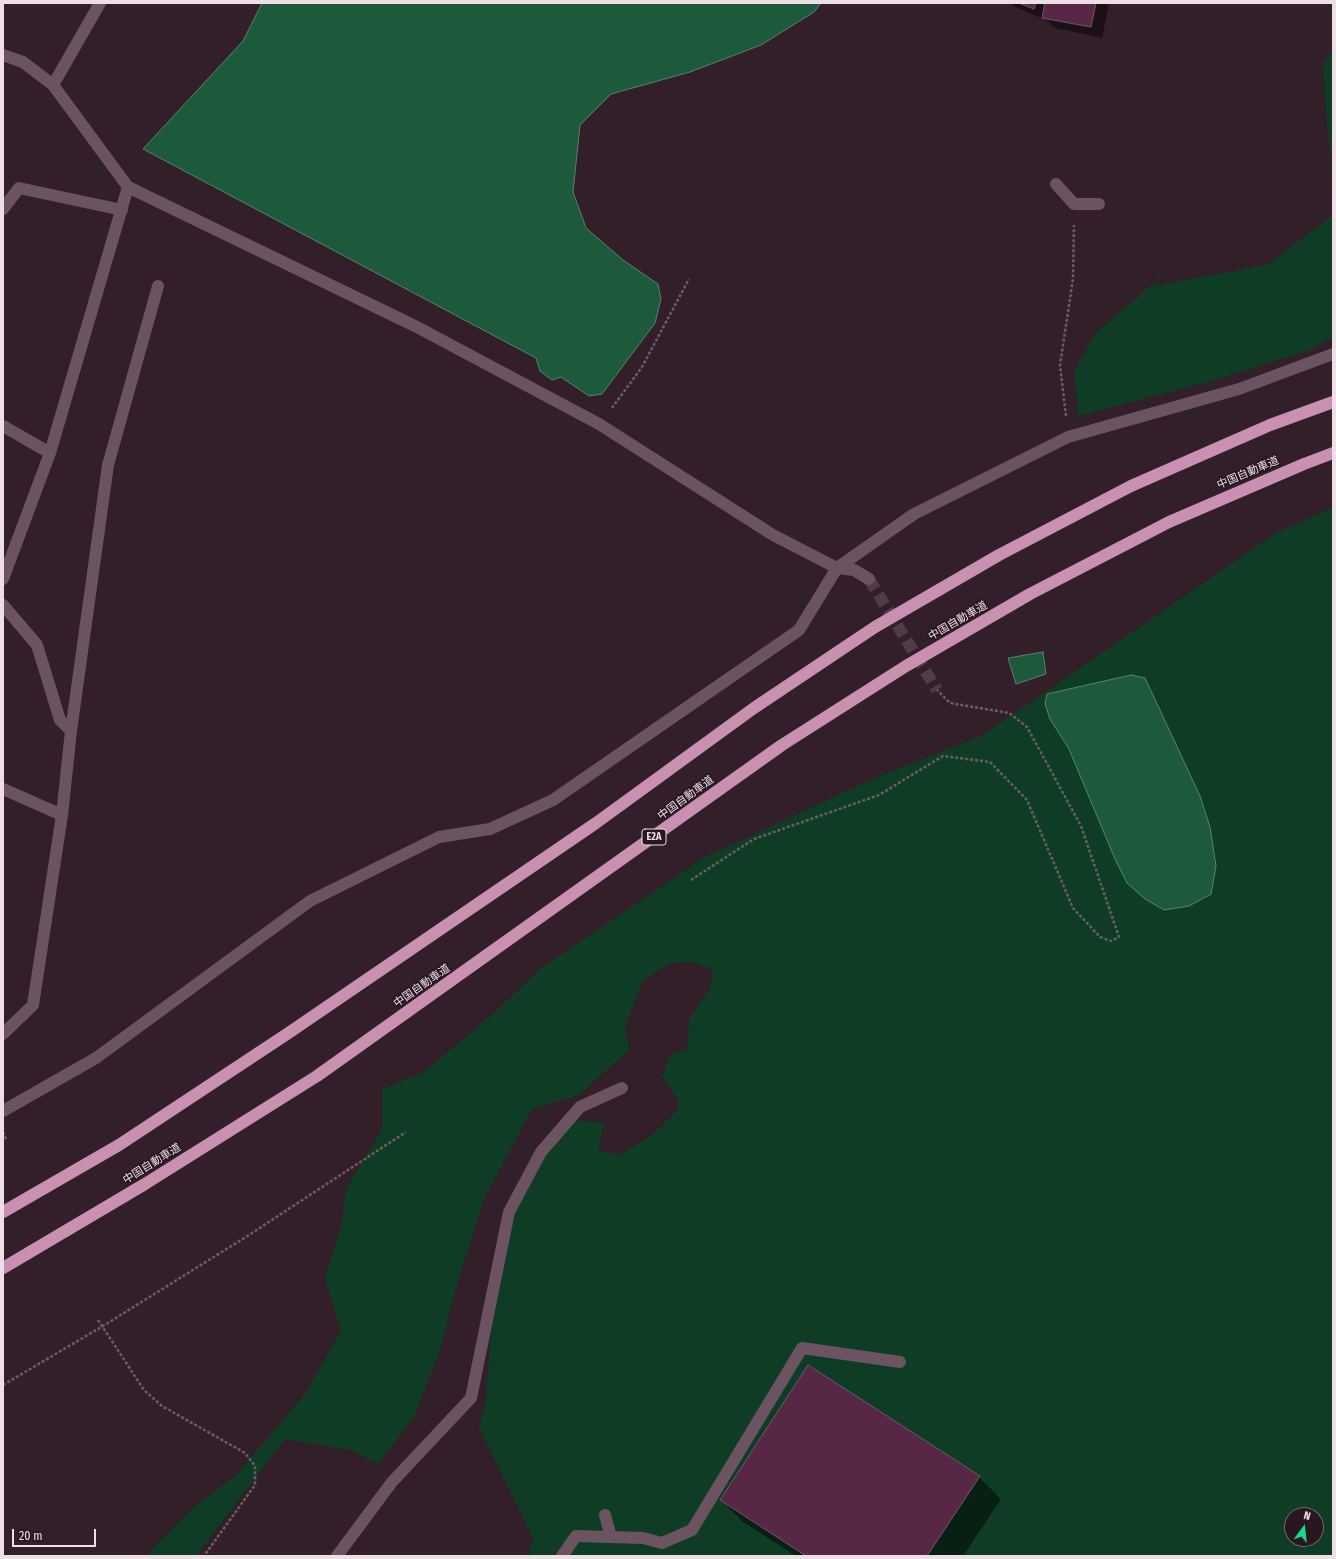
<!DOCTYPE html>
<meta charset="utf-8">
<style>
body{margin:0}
#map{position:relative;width:1336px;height:1559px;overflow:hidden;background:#321f2a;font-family:"Fira Sans Condensed",sans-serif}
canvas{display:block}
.frame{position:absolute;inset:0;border:4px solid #ecdfe6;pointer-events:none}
.north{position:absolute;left:1284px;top:1507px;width:40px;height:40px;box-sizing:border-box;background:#281621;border:1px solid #766670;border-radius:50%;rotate:15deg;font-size:11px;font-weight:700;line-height:16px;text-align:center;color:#ecdfe6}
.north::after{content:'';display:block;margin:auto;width:14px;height:18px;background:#19d989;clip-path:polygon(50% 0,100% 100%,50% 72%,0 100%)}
.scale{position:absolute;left:12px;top:1529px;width:84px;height:18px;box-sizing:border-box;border:2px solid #ecdfe6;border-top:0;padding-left:5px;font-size:12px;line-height:14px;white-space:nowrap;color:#ecdfe6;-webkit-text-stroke:3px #281621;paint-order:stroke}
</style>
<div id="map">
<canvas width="1336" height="1559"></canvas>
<div class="frame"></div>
<div class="north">N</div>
<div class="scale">20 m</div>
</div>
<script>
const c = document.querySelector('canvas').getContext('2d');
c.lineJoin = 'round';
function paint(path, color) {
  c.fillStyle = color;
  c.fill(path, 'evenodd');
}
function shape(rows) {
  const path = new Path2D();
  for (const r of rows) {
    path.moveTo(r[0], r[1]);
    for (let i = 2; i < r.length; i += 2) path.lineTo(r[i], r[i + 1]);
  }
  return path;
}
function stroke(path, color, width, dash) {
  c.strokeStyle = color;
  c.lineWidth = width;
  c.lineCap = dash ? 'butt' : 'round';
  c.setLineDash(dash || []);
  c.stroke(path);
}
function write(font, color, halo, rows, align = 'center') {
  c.font = font + ' "Fira Sans Condensed","Noto Sans JP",sans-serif';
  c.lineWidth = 3.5;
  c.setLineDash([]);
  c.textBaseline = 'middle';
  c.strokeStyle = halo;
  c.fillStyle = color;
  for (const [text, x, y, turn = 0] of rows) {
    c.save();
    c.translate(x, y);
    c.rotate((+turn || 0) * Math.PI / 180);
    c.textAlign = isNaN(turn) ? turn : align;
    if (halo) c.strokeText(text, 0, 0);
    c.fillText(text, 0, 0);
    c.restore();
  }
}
paint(shape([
 [1333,49,1333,171,1327,124,1323,64],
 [1333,215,1333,337,1310,350,1215,380,1078,416,1074,371,1095,334,1169,269,1153,286,1267,265],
 [1333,507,1333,1556,528,1556,533,1538,479,1428,486,1400,495,1274,521,1182,563,1120,604,1123,599,1150,620,1155,651,1136,677,1111,677,1098,662,1076,671,1054,687,1049,689,1020,709,989,714,976,709,967,693,962,671,963,643,980,625,1026,629,1050,579,1095,532,1109,484,1199,453,1298,441,1348,414,1417,378,1464,351,1450,285,1439,196,1556,146,1556,192,1509,237,1474,305,1394,341,1331,325,1278,340,1230,347,1187,382,1130,382,1089,424,1072,495,1012,540,969,705,857,875,778,983,735,1276,533],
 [1292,1515,1316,1515,1316,1539,1292,1539]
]), '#0f3c25');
const water = shape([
 [262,3,821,3,814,12,761,45,690,72,611,94,580,125,573,192,586,228,623,260,658,284,661,299,655,323,602,394,589,396,561,377,552,380,540,371,536,358,143,149,243,41,262,3],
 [1043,652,1046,674,1016,684,1008,658,1043,652],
 [1131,675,1145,678,1200,796,1210,827,1216,866,1211,894,1189,906,1164,910,1145,899,1127,883,1115,859,1069,749,1050,719,1045,704,1047,694,1131,675]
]);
paint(water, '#1c5a3b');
stroke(water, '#5a826e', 1);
paint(shape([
 [1011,3,1109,3,1102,38,1055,28,1046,20,1015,7],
 [979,1477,1001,1499,963,1556,796,1556,743,1522,721,1500]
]), '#0007');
const building = shape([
 [1019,3,1036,3,1034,9,1019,3],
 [1045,3,1096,3,1091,27,1042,18,1045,3],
 [808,1365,980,1476,927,1556,806,1556,720,1500,808,1365]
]);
paint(building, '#572745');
stroke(building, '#6e5865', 1);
stroke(shape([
 [869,579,937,690]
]), '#4e3c46', 12, [12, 6]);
stroke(shape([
 [612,408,642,367,689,279],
 [1066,416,1060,365,1073,279,1074,225],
 [691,880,754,839,879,795,943,756,990,762,1027,800,1073,908,1100,937,1111,941,1119,937,1081,826,1027,727,1009,713,950,703,937,690],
 [3,1132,6,1139],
 [98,1320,144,1390,162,1406,245,1453,255,1466,255,1485,204,1556],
 [3,1385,103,1326,249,1235,406,1132]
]), '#6d5c66', 2.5, [3, 2]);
stroke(shape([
 [3,55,23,62,53,85,128,187,417,327,599,424,773,535,837,568,854,570,869,579],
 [53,85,100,3],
 [1056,184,1074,204,1099,204],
 [3,209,19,188,122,210],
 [3,426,50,453],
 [3,579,50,453,128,187],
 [3,605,37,645,60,720,71,731,62,815,33,1005,3,1034],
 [71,731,108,465,158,286],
 [3,789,62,815],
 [3,1111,96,1058,310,901,439,837,490,829,553,800,799,630,837,568,914,514,1068,437,1239,389,1333,354],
 [605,1515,611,1537],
 [337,1556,392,1482,471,1398,509,1212,541,1152,580,1107,622,1088],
 [562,1556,576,1536,643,1538,662,1543,692,1530,802,1348,900,1362]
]), '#6b5361', 12);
stroke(shape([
 [3,1212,119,1145,287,1034,596,823,754,708,875,627,999,555,1131,486,1270,425,1333,402],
 [3,1268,145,1184,317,1076,782,745,906,666,1030,594,1169,522,1304,464,1333,453]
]), '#ca90b2', 12);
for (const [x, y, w] of [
 [654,837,24]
]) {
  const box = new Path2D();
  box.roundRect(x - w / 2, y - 8, w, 16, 3);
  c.fillStyle = '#281621';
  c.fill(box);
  stroke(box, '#ecdfe6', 1);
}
write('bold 10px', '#ecdfe6', null, [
 ["E2A",654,837]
]);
write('11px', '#ecdfe6', '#281621', [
 ["中国自動車道",1248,473,-23],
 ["中国自動車道",958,621,-30],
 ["中国自動車道",686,798,-36],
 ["中国自動車道",422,986,-35],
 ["中国自動車道",152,1164,-32]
]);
</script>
